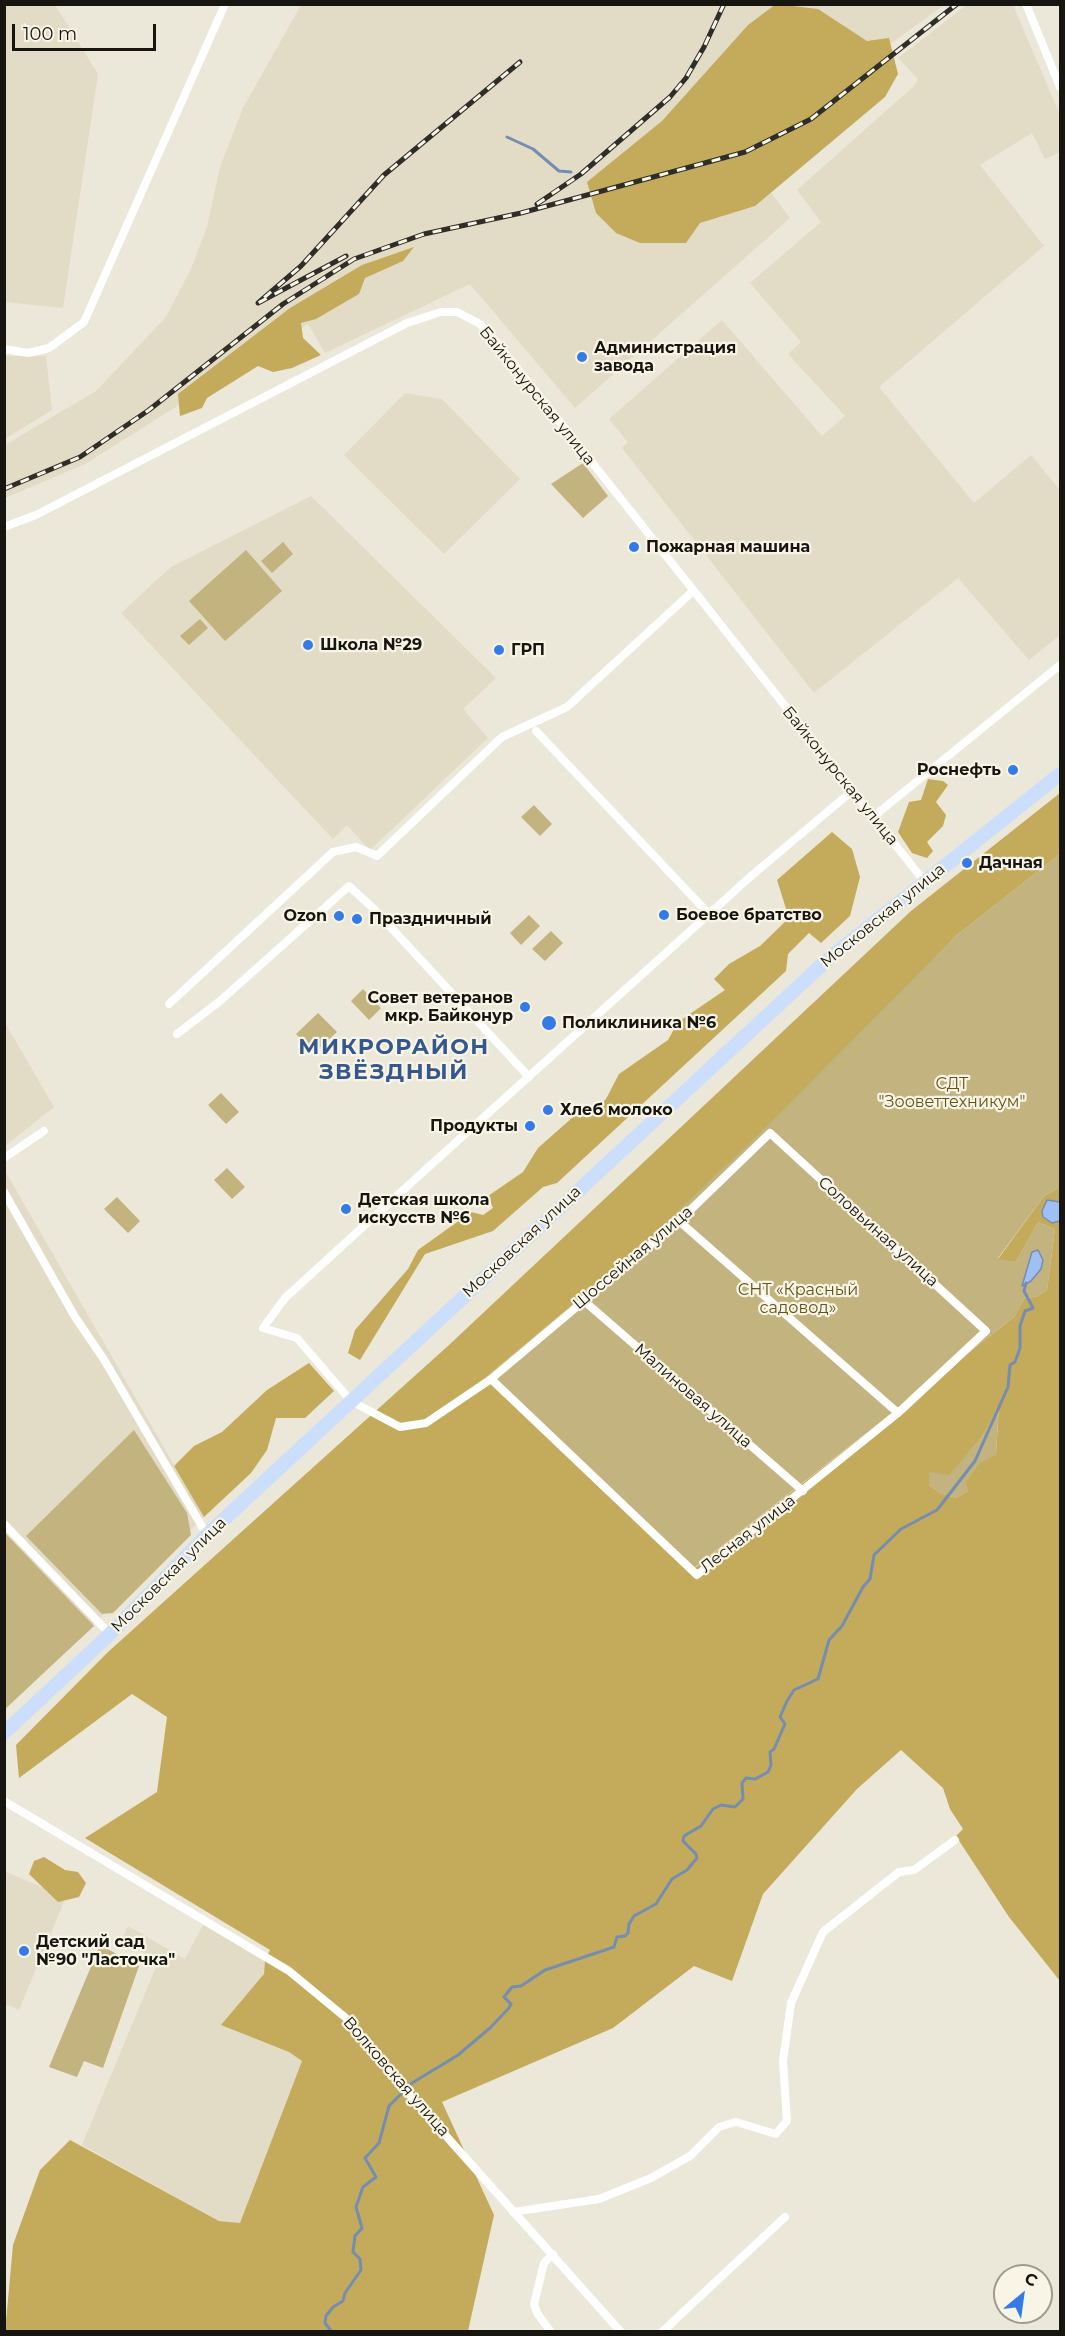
<!DOCTYPE html>
<meta charset="utf-8">
<style>
body{margin:0}
#map{position:relative;width:1065px;height:2336px;overflow:hidden;background:#ebe7d9;font-family:Montserrat,sans-serif}
canvas{display:block}
.frame{position:absolute;inset:0;border:6px solid #161510;pointer-events:none}
.north{position:absolute;left:993px;top:2264px;width:60px;height:60px;box-sizing:border-box;background:#f8f4e6;border:2px solid #9e9b90;border-radius:50%;rotate:29deg;font-size:16px;font-weight:700;line-height:24px;text-align:center;color:#161510}
.north::after{content:'';display:block;margin:auto;width:21px;height:27px;background:#347be8;clip-path:polygon(50% 0,100% 100%,50% 72%,0 100%)}
.scale{position:absolute;left:12px;top:24px;width:144px;height:27px;box-sizing:border-box;border:3px solid #161510;border-top:0;padding-left:8px;font-size:18px;line-height:21px;white-space:nowrap;color:#161510;-webkit-text-stroke:4px #f8f4e6;paint-order:stroke}
</style>
<div id="map">
<canvas width="1065" height="2336"></canvas>
<div class="frame"></div>
<div class="north">С</div>
<div class="scale">100 m</div>
</div>
<script>
const c = document.querySelector('canvas').getContext('2d');
c.lineJoin = 'round';
function paint(path, color) {
  c.fillStyle = color;
  c.fill(path, 'evenodd');
}
function shape(rows) {
  const path = new Path2D();
  for (const r of rows) {
    path.moveTo(r[0], r[1]);
    for (let i = 2; i < r.length; i += 2) path.lineTo(r[i], r[i + 1]);
  }
  return path;
}
function stroke(path, color, width, dash) {
  c.strokeStyle = color;
  c.lineWidth = width;
  c.lineCap = dash ? 'butt' : 'round';
  c.setLineDash(dash || []);
  c.stroke(path);
}
function write(font, color, halo, rows, align = 'center') {
  c.font = font + ' Montserrat,sans-serif';
  c.lineWidth = 4.5;
  c.setLineDash([]);
  c.textBaseline = 'middle';
  c.strokeStyle = halo;
  c.fillStyle = color;
  for (const [text, x, y, turn = 0] of rows) {
    c.save();
    c.translate(x, y);
    c.rotate((+turn || 0) * Math.PI / 180);
    c.textAlign = isNaN(turn) ? turn : align;
    if (halo) c.strokeText(text, 0, 0);
    c.fillText(text, 0, 0);
    c.restore();
  }
}
paint(shape([
 [5,4,55,5,98,74,63,308,5,302],
 [968,4,1013,5,1060,115,1060,152,1045,159,1032,133,980,165,1044,246,879,387,974,503,1031,455,1060,490,1060,635,1029,660,958,578,814,693,622,448,628,442,609,419,722,320,822,436,845,416,788,354,801,342,750,283,821,222,797,190,914,86,918,79,898,58],
 [301,5,944,5,855,70,760,178,790,218,575,408,470,284,325,353,308,324,85,464,5,498,5,445,96,391,165,318,191,269,207,227,220,167,243,108],
 [4,356,46,356,52,410,5,439],
 [405,393,442,399,520,479,444,554,344,455],
 [311,496,496,678,463,709,488,738,370,850,347,825,333,839,121,613,171,567],
 [4,1021,54,1107,5,1146,4,1146],
 [4,1169,204,1517,5,1710,4,1710],
 [4,1871,66,1897,19,2010,5,2004],
 [203,1925,265,1960,264,1974,289,2052,302,2061,240,2223,219,2221,82,2145,158,1962,122,1940,128,1926,185,1959]
]), '#e2dcc7');
paint(shape([
 [583,463,608,496,583,518,551,484],
 [283,542,293,554,272,573,261,561],
 [246,550,282,591,225,641,189,601],
 [200,619,208,628,189,645,180,636],
 [534,805,552,824,540,836,521,817],
 [1060,854,1060,1187,1044,1196,998,1258,1016,1262,1038,1222,1055,1229,1047,1290,1038,1296,1024,1299,1014,1317,694,1568,486,1377,634,1253,957,935],
 [529,915,540,926,521,945,510,933],
 [551,931,563,943,545,961,532,949],
 [363,989,381,1008,369,1020,351,1001],
 [318,1013,337,1032,314,1053,296,1034],
 [221,1093,239,1112,226,1124,208,1105],
 [227,1168,245,1187,232,1199,214,1180],
 [117,1197,140,1221,128,1233,104,1209],
 [999,1404,996,1455,968,1491,956,1498,940,1493,929,1485,929,1472,966,1455,981,1438],
 [134,1430,187,1513,191,1535,113,1613,102,1614,26,1536],
 [5,1533,94,1626,5,1709],
 [100,1945,139,1966,103,2068,84,2061,77,2077,49,2067]
]), '#c3b37e');
paint(shape([
 [776,4,818,9,867,41,889,38,898,74,885,97,755,206,700,223,686,243,640,243,616,233,596,213,587,182,662,121,748,25],
 [414,247,403,261,365,278,359,294,316,319,301,323,303,338,321,355,292,368,273,372,258,366,207,398,202,408,180,416,178,394,290,308,362,265],
 [928,779,943,781,948,785,936,802,946,815,943,826,927,842,933,851,927,858,912,853,898,832,909,802,921,800],
 [1060,793,1060,854,957,935,765,1128,634,1253,486,1377,695,1568,1014,1317,1024,1299,1038,1296,1047,1290,1055,1229,1038,1222,1016,1262,998,1259,1044,1196,1060,1187,1060,1202,1047,1200,1043,1217,1052,1223,1060,1221,1060,1981,1009,1917,956,1836,963,1829,950,1809,943,1788,901,1750,857,1789,763,1894,732,1981,694,1966,613,2028,442,2102,494,2215,468,2331,5,2332,13,2245,40,2170,70,2140,219,2221,240,2223,302,2061,289,2052,221,2025,264,1974,265,1960,270,1950,85,1838,157,1792,167,1717,132,1694,19,1778,16,1745,108,1652,449,1345,911,911],
 [999,1406,996,1455,980,1463,966,1482,968,1491,956,1498,940,1493,929,1485,929,1472,949,1475,981,1438],
 [832,832,852,849,860,877,850,916,821,943,809,933,788,954,786,971,557,1183,543,1187,493,1231,425,1254,360,1360,348,1353,355,1330,408,1269,418,1250,471,1212,483,1215,493,1208,488,1196,523,1172,538,1148,581,1110,596,1109,606,1099,619,1074,668,1040,678,1022,725,990,714,979,729,964,760,946,789,918,777,880],
 [309,1363,334,1391,305,1418,276,1418,267,1450,251,1473,204,1517,174,1466,194,1446,222,1432,267,1390],
 [44,1857,65,1870,78,1872,86,1883,79,1897,58,1902,29,1874,34,1861]
]), '#c3ab5b');
const water = shape([
 [1047,1200,1060,1202,1060,1221,1052,1223,1043,1217,1042,1211,1047,1200],
 [1038,1250,1043,1260,1041,1269,1031,1281,1022,1286,1032,1252,1038,1250]
]);
paint(water, '#9ec0f4');
stroke(water, '#758db0', 1.5);
stroke(shape([
 [507,137,533,149,559,171,571,172],
 [332,2332,325,2323,326,2316,333,2307,343,2301,345,2293,361,2270,360,2259,353,2252,355,2236,362,2228,356,2207,363,2187,376,2177,365,2158,379,2143,389,2106,412,2083,458,2055,490,2028,509,2008,511,2004,504,1997,512,1987,521,1986,545,1970,614,1947,617,1937,625,1936,628,1933,629,1924,634,1916,656,1904,672,1879,687,1870,697,1858,696,1854,683,1841,684,1836,701,1826,713,1809,721,1805,735,1807,743,1799,742,1783,746,1778,755,1779,768,1772,771,1765,770,1752,774,1749,785,1724,780,1717,787,1701,794,1690,818,1679,829,1640,842,1626,863,1587,870,1579,874,1555,901,1529,937,1510,975,1461,1008,1387,1010,1365,1015,1362,1020,1348,1020,1326,1025,1311,1033,1308,1024,1291,1026,1283]
]), '#758db0', 3);
stroke(shape([
 [1026,4,1060,87],
 [4,349,28,353,49,348,84,322,225,4],
 [4,527,36,515,407,323,441,312,457,312,480,324,498,344,924,881],
 [536,731,709,914],
 [873,817,1060,665],
 [169,1004,333,852,356,847,377,856,502,737,567,707,693,591],
 [177,1034,220,1001,349,886,373,908,529,1077],
 [4,1158,44,1131],
 [4,1192,75,1317,103,1358,207,1535],
 [679,1221,898,1413],
 [583,1300,803,1491],
 [491,1379,697,1575,898,1413,986,1331,770,1133,679,1221,491,1379,426,1423,400,1427,351,1401,297,1338,263,1328,285,1298,423,1172,750,877,852,791],
 [4,1524,110,1634],
 [4,1801,289,1971,346,2018,413,2099,621,2332],
 [513,2212,599,2199,651,2178,690,2156,719,2127,736,2122,776,2134,787,2121,783,2061,791,2003,823,1932,899,1872,914,1870,955,1840],
 [551,2332,537,2313,534,2304,544,2263,553,2254],
 [662,2332,785,2217]
]), '#fff', 8);
stroke(shape([
 [4,1733,110,1634,207,1535,826,961,1060,774]
]), '#cbdefb', 14);
const rail = shape([
 [537,204,581,174,670,97,686,78,704,47,724,4],
 [346,256,258,303,301,266,384,175,520,62],
 [4,489,80,457,149,410,283,304,354,259,424,234,521,213,745,152,811,119,957,4]
]);
stroke(rail, '#2e2d27', 5);
stroke(rail, '#f8f4e6', 3, [9]);
for (const [x, y, r, color] of [
 [582,357,6,"#347be8"],
 [634,547,6,"#347be8"],
 [308,645,6,"#347be8"],
 [499,650,6,"#347be8"],
 [1013,770,6,"#347be8"],
 [967,863,6,"#347be8"],
 [664,915,6,"#347be8"],
 [339,916,6,"#347be8"],
 [357,919,6,"#347be8"],
 [525,1007,6,"#347be8"],
 [549,1023,8,"#347be8"],
 [548,1110,6,"#347be8"],
 [530,1126,6,"#347be8"],
 [346,1209,6,"#347be8"],
 [24,1951,6,"#347be8"]
]) {
  const dot = new Path2D();
  dot.arc(x, y, r, 0, 2 * Math.PI);
  c.fillStyle = color;
  c.fill(dot);
  stroke(dot, '#f8f4e6', 2);
}
write('bold 16px', '#161510', '#f8f4e6', [
 ["Администрация",594,348],
 ["завода",594,366],
 ["Пожарная машина",646,547],
 ["Школа №29",320,645],
 ["ГРП",511,650],
 ["Роснефть",1001,770,"right"],
 ["Дачная",979,863],
 ["Боевое братство",676,915],
 ["Ozon",327,916,"right"],
 ["Праздничный",369,919],
 ["Совет ветеранов",513,998,"right"],
 ["мкр. Байконур",513,1016,"right"],
 ["Поликлиника №6",562,1023],
 ["Хлеб молоко",560,1110],
 ["Продукты",518,1126,"right"],
 ["Детская школа",358,1200],
 ["искусств №6",358,1218],
 ["Детский сад",36,1942],
 ["№90 \"Ласточка\"",36,1960]
], 'left');
write('16px', '#161510', '#f8f4e6', [
 ["Байконурская улица",537,396,51],
 ["Байконурская улица",840,776,51],
 ["Московская улица",883,916,-39],
 ["Соловьиная улица",878,1232,42],
 ["Московская улица",522,1242,-43],
 ["Шоссейная улица",633,1258,-40],
 ["Малиновая улица",693,1396,41],
 ["Лесная улица",748,1534,-38],
 ["Московская улица",169,1575,-45],
 ["Волковская улица",396,2077,49]
]);
write('16px', '#635315', '#f8f4e6', [
 ["СДТ",952,1084],
 ["\"Зооветтехникум\"",952,1102],
 ["СНТ «Красный",798,1290],
 ["садовод»",798,1308]
]);
c.letterSpacing = '1.5px';
write('bold 22px', '#34578f', '#f8f4e6', [
 ["МИКРОРАЙОН",394,1048],
 ["ЗВЁЗДНЫЙ",394,1073]
]);
c.letterSpacing = '0px';
</script>
